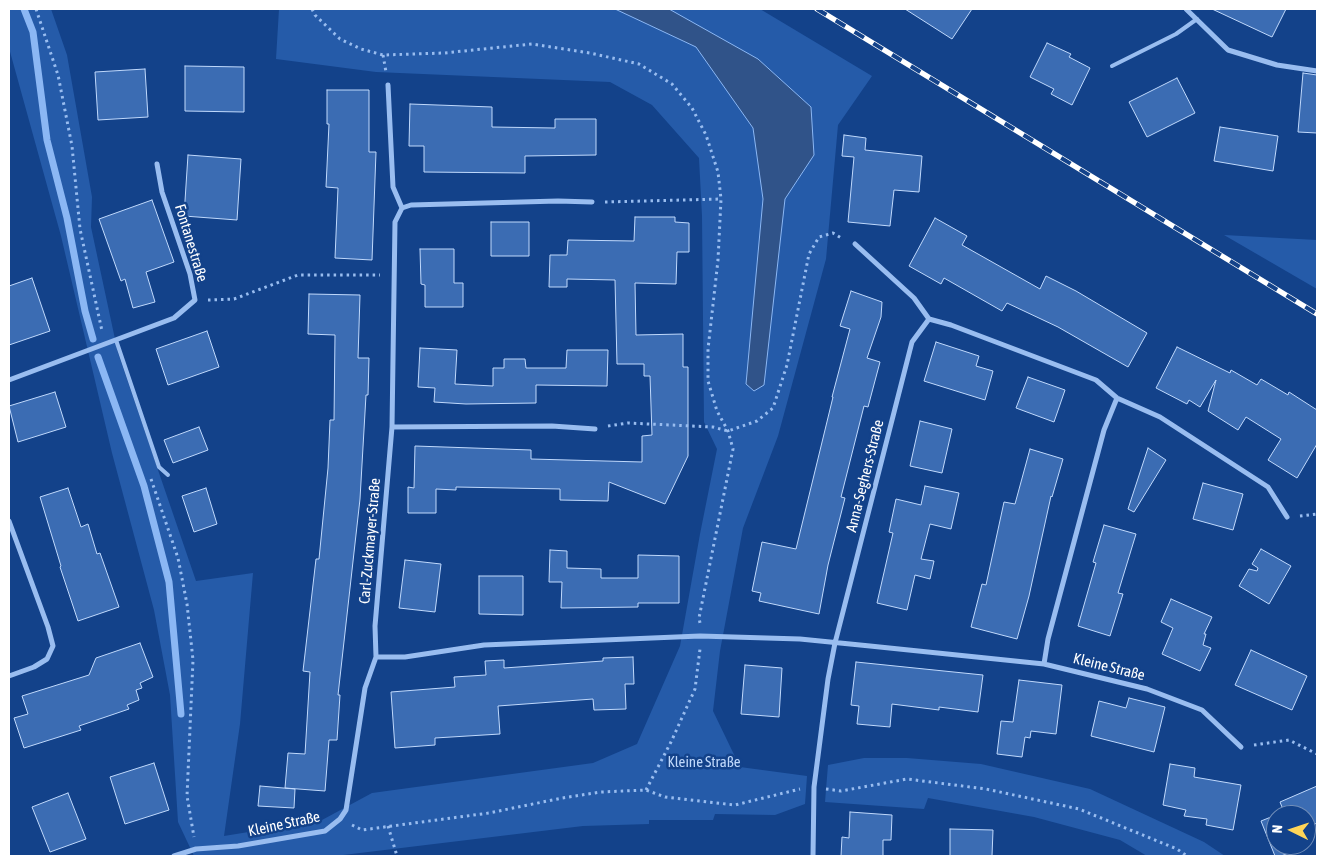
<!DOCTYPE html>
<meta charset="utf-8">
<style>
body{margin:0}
#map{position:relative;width:1326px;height:865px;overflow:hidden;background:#13428a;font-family:"Asap Condensed",sans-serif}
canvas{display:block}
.frame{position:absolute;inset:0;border:10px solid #fff;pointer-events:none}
.north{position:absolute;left:1266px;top:805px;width:50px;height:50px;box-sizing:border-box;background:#13428a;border:1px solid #718eb9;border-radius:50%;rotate:274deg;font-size:14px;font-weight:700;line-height:20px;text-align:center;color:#fff}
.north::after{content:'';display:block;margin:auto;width:18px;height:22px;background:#ffd558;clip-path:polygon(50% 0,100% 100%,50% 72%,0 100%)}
</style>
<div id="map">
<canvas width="1326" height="865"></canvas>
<div class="frame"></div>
<div class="north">N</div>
</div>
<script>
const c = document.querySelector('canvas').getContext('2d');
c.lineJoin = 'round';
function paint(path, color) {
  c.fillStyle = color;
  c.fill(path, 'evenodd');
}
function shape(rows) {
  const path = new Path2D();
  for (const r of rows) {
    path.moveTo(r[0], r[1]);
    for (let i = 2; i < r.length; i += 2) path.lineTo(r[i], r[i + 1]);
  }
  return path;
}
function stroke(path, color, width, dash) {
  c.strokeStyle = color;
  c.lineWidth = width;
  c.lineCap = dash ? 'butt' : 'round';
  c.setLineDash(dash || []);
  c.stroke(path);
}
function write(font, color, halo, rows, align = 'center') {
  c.font = font + ' "Asap Condensed",sans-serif';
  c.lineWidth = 5;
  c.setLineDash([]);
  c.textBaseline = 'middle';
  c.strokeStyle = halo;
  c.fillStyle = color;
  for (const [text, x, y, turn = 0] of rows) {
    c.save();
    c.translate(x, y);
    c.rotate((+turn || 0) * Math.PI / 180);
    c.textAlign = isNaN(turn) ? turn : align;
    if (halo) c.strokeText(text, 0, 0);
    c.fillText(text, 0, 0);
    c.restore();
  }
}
paint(shape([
 [9,9,51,9,67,55,92,197,91,227,118,353,196,581,253,573,240,724,224,836,322,820,372,793,593,763,637,744,680,646,700,534,717,449,704,422,702,216,699,158,652,105,610,82,376,72,276,59,279,9,760,9,872,76,838,125,826,259,778,436,743,528,720,651,713,711,740,767,807,776,805,804,775,815,715,814,713,820,649,820,649,824,583,826,335,856,194,856,178,822,170,695,154,610,112,453,61,236,9,48],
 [1224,235,1317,240,1317,289],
 [864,758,907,758,981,764,1090,789,1204,842,1225,856,1147,856,1120,840,1034,817,928,798,924,809,825,802,828,765]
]), '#255ba9');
const water = shape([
 [615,9,669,9,758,59,811,107,814,155,785,199,764,385,754,391,746,384,763,199,753,128,696,47,615,9]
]);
paint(water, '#305389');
stroke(water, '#8bb7f4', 1);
stroke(shape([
 [24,9,33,32,47,140,67,218,85,311,93,339],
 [98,357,144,486,169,582,181,714]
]), '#8bb7f4', 7);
const building = shape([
 [905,9,972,9,952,39,905,9],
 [1212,9,1286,9,1272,37,1212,9],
 [1047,43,1071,54,1069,57,1090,68,1072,105,1051,94,1054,89,1030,77,1047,43],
 [185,66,244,67,244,112,185,111,185,66],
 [145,69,148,117,98,120,95,72,145,69],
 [1303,73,1317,75,1317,133,1298,132,1303,73],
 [1177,78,1195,113,1147,137,1129,102,1177,78],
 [327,90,369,90,369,152,376,152,372,260,335,258,338,188,326,187,329,124,327,124,327,90],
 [410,104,492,107,492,127,555,128,555,119,596,119,596,155,525,156,525,173,424,172,424,146,409,146,410,104],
 [1220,127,1278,136,1273,171,1214,161,1220,127],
 [844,135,866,138,865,150,922,156,919,192,894,190,890,226,848,222,854,157,842,156,844,135],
 [188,155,241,159,237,220,184,216,188,155],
 [152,200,174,262,146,272,155,302,133,308,125,279,121,281,99,219,152,200],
 [635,217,675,217,675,222,689,223,689,252,677,252,676,284,635,283,636,335,683,334,683,367,688,367,688,456,665,504,609,482,608,501,560,500,560,489,456,487,456,490,436,489,436,513,408,513,408,487,414,488,415,446,531,450,531,459,642,462,642,436,652,435,650,376,644,376,644,364,617,364,615,280,567,279,567,287,549,287,550,255,567,255,568,240,634,241,635,217],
 [935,218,967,236,962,245,1040,289,1046,276,1076,291,1147,333,1128,367,1058,327,1007,303,1002,311,944,278,941,284,909,266,935,218],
 [491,222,529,222,529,256,491,256,491,222],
 [420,249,454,249,454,283,463,283,463,307,425,307,425,285,421,284,420,249],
 [32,278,50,331,9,345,9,286,32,278],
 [851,291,882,302,881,317,867,358,880,362,868,407,864,406,841,497,845,498,828,565,819,614,759,601,761,593,752,591,762,542,796,549,833,397,832,397,850,329,840,326,851,291],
 [309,294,360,295,358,358,369,358,368,395,366,395,360,499,338,695,340,695,337,740,329,740,325,791,285,788,288,753,305,754,310,672,303,671,316,559,319,559,328,468,330,420,334,420,335,335,308,334,309,294],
 [207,331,219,367,168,385,156,349,207,331],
 [936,342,979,356,976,366,993,371,985,400,924,381,936,342],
 [1177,347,1230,373,1231,370,1257,385,1261,379,1288,395,1289,392,1317,410,1317,444,1297,478,1268,460,1281,439,1246,417,1238,430,1208,411,1216,380,1200,407,1189,400,1187,404,1156,388,1177,347],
 [420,348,457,350,455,384,493,386,493,368,504,368,504,359,525,359,526,368,566,368,567,350,608,350,607,386,536,385,536,403,466,404,434,402,435,388,418,387,420,348],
 [1028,377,1065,390,1054,422,1016,408,1028,377],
 [55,392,66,427,18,442,9,406,55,392],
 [920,421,952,429,942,473,910,466,920,421],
 [199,427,208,450,173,463,164,440,199,427],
 [1148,448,1166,460,1134,512,1128,509,1148,448],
 [1030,449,1063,459,1052,497,1051,496,1029,596,1017,639,971,627,982,584,986,585,1004,502,1015,504,1030,449],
 [1203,483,1243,494,1233,530,1193,519,1203,483],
 [925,486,959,493,951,529,930,524,921,559,934,561,930,579,915,575,907,610,877,603,893,533,889,532,896,499,921,505,925,486],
 [68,488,81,527,88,524,97,554,100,553,119,607,78,621,60,567,61,566,40,497,68,488],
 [206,488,217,524,194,532,182,496,206,488],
 [1104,525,1136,534,1118,593,1123,594,1110,636,1078,626,1096,563,1093,562,1104,525],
 [1261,549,1291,566,1269,604,1239,586,1249,569,1257,571,1258,568,1252,564,1261,549],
 [550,550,567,551,567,568,601,569,601,578,638,578,638,555,679,556,679,603,638,603,638,607,561,608,562,582,549,582,550,550],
 [405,560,441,564,435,612,399,608,405,560],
 [479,576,523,576,523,615,479,614,479,576],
 [1171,599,1212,617,1204,634,1206,634,1203,645,1211,648,1200,671,1162,654,1173,628,1161,622,1171,599],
 [140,643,153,677,140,683,142,688,136,690,139,700,127,705,129,709,79,726,81,730,24,748,14,718,28,714,22,696,89,675,96,658,140,643],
 [1251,650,1307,676,1292,710,1235,685,1251,650],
 [633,657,634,684,625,684,626,709,594,710,593,699,498,706,500,734,435,738,435,745,395,748,391,692,455,687,454,677,486,675,485,661,504,660,504,668,603,661,603,658,633,657],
 [856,662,983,675,978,712,939,707,939,710,892,704,890,727,857,724,859,706,851,705,856,662],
 [745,665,782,668,779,717,741,714,745,665],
 [1019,680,1062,685,1056,734,1031,731,1030,738,1025,737,1022,757,997,754,1001,721,1013,722,1019,680],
 [1129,698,1165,707,1154,752,1091,736,1099,701,1126,708,1129,698],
 [154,763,169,810,125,824,110,777,154,763],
 [1170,764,1195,768,1194,777,1241,785,1233,830,1206,825,1207,819,1184,816,1186,810,1163,805,1170,764],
 [260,786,295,789,294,808,258,806,260,786],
 [1317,786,1317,823,1306,828,1306,815,1276,815,1284,812,1280,802,1317,786],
 [68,793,86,839,50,852,32,807,68,793],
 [850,812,892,815,891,840,883,840,883,856,841,856,842,837,849,838,850,812],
 [1276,815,1276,845,1298,845,1299,849,1281,856,1275,856,1261,821,1276,815],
 [950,829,993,830,992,856,950,856,950,829]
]);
paint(building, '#3b6cb3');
stroke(building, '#c0d9fc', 1);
stroke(shape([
 [36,9,58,75,72,146,80,229,102,331],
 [312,9,315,15,340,39,361,49,383,55,444,53,532,44,590,53,639,64,672,84,692,108,706,135,718,172,721,199,718,260,708,349,708,381,717,411,728,431,733,449,699,618,700,623],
 [383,55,386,72],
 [605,202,721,199],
 [208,300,234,299,298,275,380,275],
 [608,426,628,423,713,427,728,431,757,421,773,408,787,365,809,254,819,237,833,233,843,239],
 [151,479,178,558,187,604,193,660,187,796,194,837],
 [1300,516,1317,514],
 [1254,745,1289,740,1317,754],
 [826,789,841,791,907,779,986,789,1079,809,1177,849,1187,856],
 [646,790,671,742,695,689,700,649],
 [352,825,362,830,489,813,562,798,601,792,646,790,665,797,735,805,800,789],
 [388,826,397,856]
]), '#99bdf0', 3, [2.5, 4]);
stroke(shape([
 [1112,66,1176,34,1197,19],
 [116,340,159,467,168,475]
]), '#99bdf0', 4);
stroke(shape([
 [1186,9,1228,50,1277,65,1317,71],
 [388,85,393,187,402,208],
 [855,244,914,298,929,319],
 [9,380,174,318,195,300,190,274,162,192,157,164],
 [392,427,552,426,595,429],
 [9,521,48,627,53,646,47,659,34,667,9,676],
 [376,657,405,657,484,645,700,636,800,639,870,646,1044,664,1147,689,1202,710,1241,747],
 [1044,664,1048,639,1104,430,1117,398],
 [174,856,196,849,238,846,325,831,340,819,346,810,365,688,376,657,375,626,392,427,395,222,402,208,411,205,558,201,592,202],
 [813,856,814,787,828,679,835,643,912,342,929,319,951,325,1096,380,1117,398,1160,417,1268,487,1287,517]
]), '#99bdf0', 5);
const rail = shape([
 [817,9,1317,314]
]);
stroke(rail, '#fff', 5.5);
stroke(rail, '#13428a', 4, [11]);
write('15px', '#fff', '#13428a', [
 ["Fontanestraße",191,243,73],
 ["Anna-Seghers-Straße",865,476,-76],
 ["Carl-Zuckmayer-Straße",370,541,-85],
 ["Kleine Straße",1109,667,14],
 ["Kleine Straße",284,824,-12]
]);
write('15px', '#c0d9fc', '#13428a', [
 ["Kleine Straße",704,762]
]);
</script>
